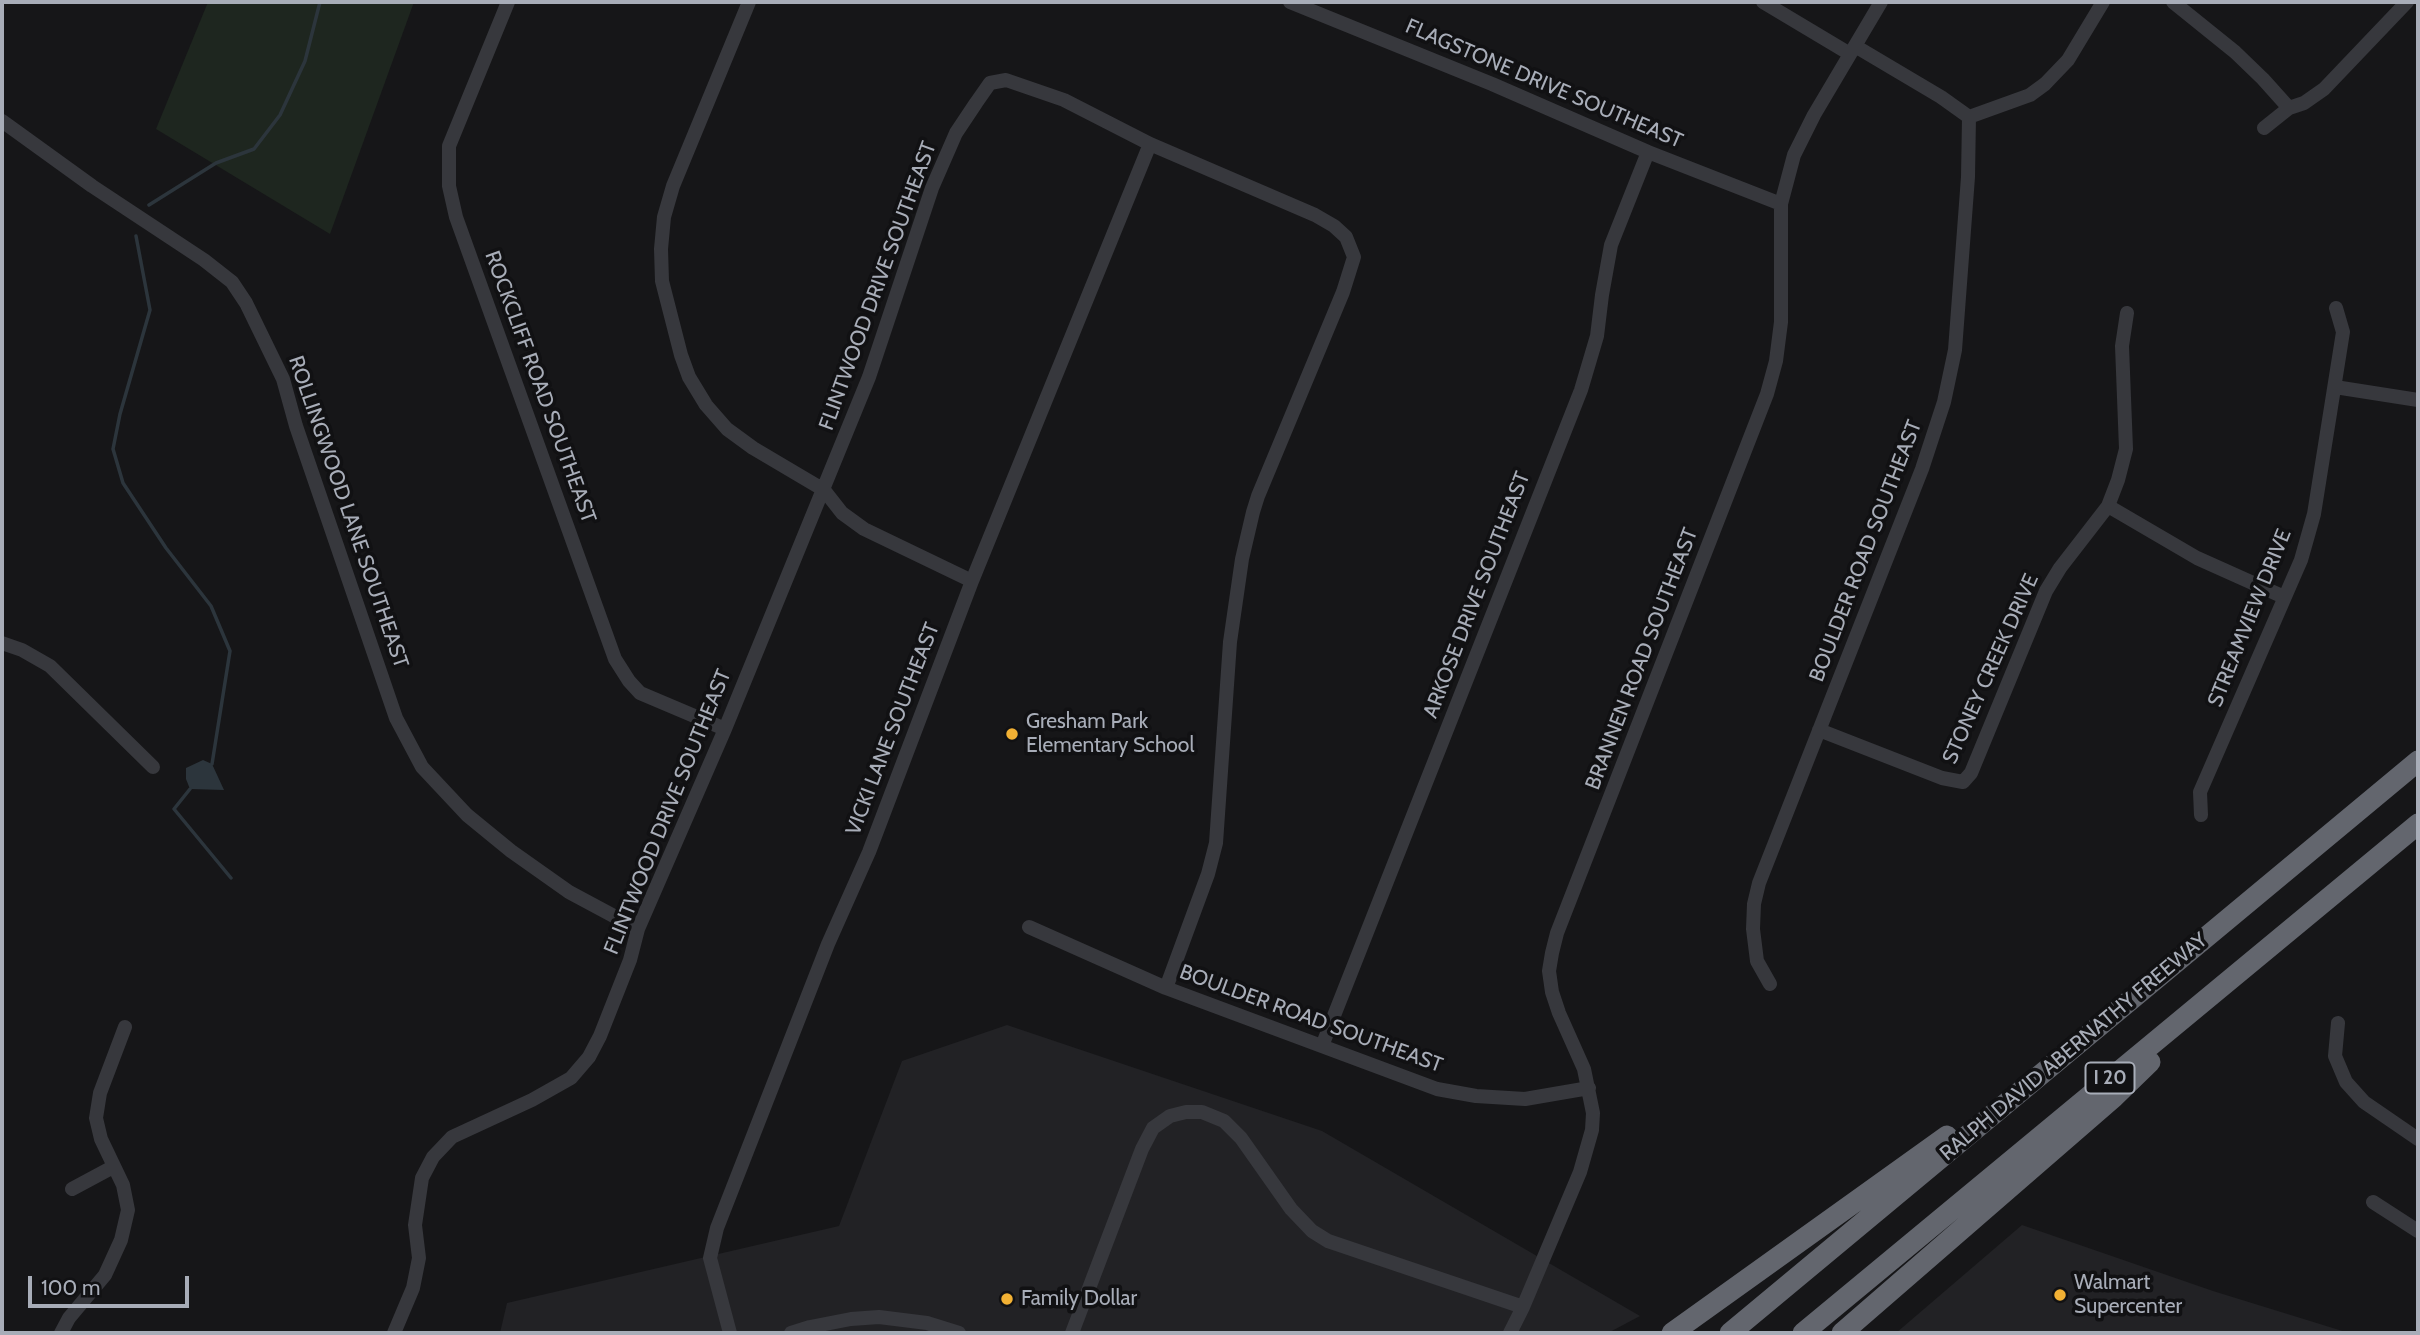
<!DOCTYPE html>
<style>
body{margin:0}
#map{position:relative;width:2420px;height:1335px;overflow:hidden;background:#161618;font-family:Cabin,sans-serif}
canvas{display:block}
.frame{position:absolute;inset:0;border:4px solid #a8adb8;pointer-events:none}
.scale{position:absolute;left:28px;top:1276px;width:161px;height:32px;box-sizing:border-box;border:4px solid #a8adb8;border-top:0;padding-left:9px;font-size:21px;line-height:24px;white-space:nowrap;color:#a8adb8;-webkit-text-stroke:5px #111113;paint-order:stroke}
</style>
<div id="map">
<canvas width="2420" height="1335"></canvas>
<div class="frame"></div>
<div class="scale">100 m</div>
</div>
<script>
const c = document.querySelector('canvas').getContext('2d');
c.lineJoin = 'round';
function paint(path, color) {
  c.fillStyle = color;
  c.fill(path, 'evenodd');
}
function shape(rows) {
  const path = new Path2D();
  for (const r of rows) {
    path.moveTo(r[0], r[1]);
    for (let i = 2; i < r.length; i += 2) path.lineTo(r[i], r[i + 1]);
  }
  return path;
}
function stroke(path, color, width, dash) {
  c.strokeStyle = color;
  c.lineWidth = width;
  c.lineCap = dash ? 'butt' : 'round';
  c.setLineDash(dash || []);
  c.stroke(path);
}
function write(font, color, halo, rows, align = 'center') {
  c.font = font + ' Cabin,sans-serif';
  c.lineWidth = 7;
  c.setLineDash([]);
  c.textBaseline = 'middle';
  c.strokeStyle = halo;
  c.fillStyle = color;
  for (const [text, x, y, turn = 0] of rows) {
    c.save();
    c.translate(x, y);
    c.rotate((+turn || 0) * Math.PI / 180);
    c.textAlign = isNaN(turn) ? turn : align;
    if (halo) c.strokeText(text, 0, 0);
    c.fillText(text, 0, 0);
    c.restore();
  }
}
paint(shape([
 [1007,1025,1322,1131,1640,1316,1608,1333,500,1333,507,1303,839,1226,902,1061],
 [2022,1225,2213,1291,2349,1333,1896,1333]
]), '#222225');
paint(shape([
 [208,2,414,2,330,234,156,129]
]), '#1e261f');
paint(shape([
 [203,760,212,764,224,790,190,789,186,779,186,768]
]), '#2c353c');
stroke(shape([
 [149,205,216,163,254,149,280,115,305,61,320,2],
 [136,236,150,310,120,414,113,449,123,483,166,548,211,606,230,651,212,764],
 [190,789,174,809,231,878]
]), '#2c353c', 3.5);
stroke(shape([
 [508,2,449,146,449,186,456,217,615,659,629,681,640,693,725,729],
 [749,2,673,186,664,217,661,249,662,281,681,355,689,377,706,405,727,429,753,448,824,490,842,513,864,529,972,581],
 [1290,2,1492,84,1648,152,1781,204],
 [1763,2,1850,54],
 [2173,2,2235,52,2263,79,2289,108],
 [1855,46,1941,97,1969,117],
 [1969,117,2030,95,2045,84,2068,60,2103,2],
 [2,121,92,186,204,260,232,282,246,303,283,379,296,426,396,718,422,767,467,815,511,851,569,892,638,929],
 [2264,128,2289,108,2304,103,2324,89,2407,2],
 [2335,387,2418,400],
 [2108,506,2197,558,2284,597],
 [2,643,22,650,50,666,153,767],
 [1819,730,1942,778,1963,782,1971,773,2046,591,2060,568,2108,506,2118,480,2126,449,2122,346,2127,313],
 [2201,815,2200,792,2301,560,2314,514,2343,332,2336,308],
 [1029,927,1166,988,1437,1089,1476,1096,1525,1099,1589,1088],
 [1770,984,1757,961,1753,929,1754,904,1759,883,1922,469,1944,402,1955,350,1968,177,1969,117],
 [2338,1023,2335,1056,2346,1082,2364,1102,2418,1139],
 [1322,1046,1581,390,1597,336,1602,295,1611,245,1648,152],
 [72,1189,113,1167],
 [2373,1202,2418,1231],
 [61,1333,69,1318,105,1275,121,1240,128,1210,123,1185,101,1139,96,1118,100,1093,125,1027],
 [394,1333,413,1288,419,1258,415,1225,422,1178,433,1157,452,1137,532,1100,571,1078,589,1057,600,1036,630,960,638,929,725,729,869,377,932,188,956,133,976,103,990,83,1006,80,1064,100,1150,144,1315,215,1334,226,1346,237,1354,257,1343,292,1258,496,1253,512,1242,559,1230,642,1216,843,1208,874,1166,988],
 [730,1333,710,1258,717,1228,828,944,869,852,972,581,1150,144],
 [791,1333,810,1327,851,1319,879,1317,927,1323,959,1333],
 [1072,1333,1142,1149,1153,1128,1170,1116,1186,1112,1202,1112,1224,1121,1241,1138,1291,1209,1312,1231,1328,1241,1523,1307],
 [1510,1333,1523,1307,1580,1172,1592,1130,1593,1113,1584,1069,1559,1013,1552,992,1549,971,1552,953,1557,933,1767,394,1776,361,1781,322,1781,204,1794,155,1814,115,1881,2]
]), '#37383d', 14);
stroke(shape([
 [1672,1333,1947,1136],
 [1730,1333,2418,761],
 [1803,1333,2418,824],
 [1842,1333,2114,1097,2150,1062]
]), '#63666e', 21);
for (const [x, y, r, color] of [
 [1012,734,7,"#f2b134"],
 [2060,1295,7,"#f2b134"],
 [1007,1299,7,"#f2b134"]
]) {
  const dot = new Path2D();
  dot.arc(x, y, r, 0, 2 * Math.PI);
  c.fillStyle = color;
  c.fill(dot);
  stroke(dot, '#111113', 2.5);
}
for (const [x, y, w] of [
 [2110,1078,49]
]) {
  const box = new Path2D();
  box.roundRect(x - w / 2, y - 15.5, w, 31, 5);
  c.fillStyle = '#111113';
  c.fill(box);
  stroke(box, '#a8adb8', 2);
}
write('bold 19px', '#a8adb8', null, [
 ["I 20",2110,1078]
]);
write('21px', '#a8adb8', '#111113', [
 ["FLAGSTONE DRIVE SOUTHEAST",1544,84,23],
 ["FLINTWOOD DRIVE SOUTHEAST",878,286,-70],
 ["ROCKCLIFF ROAD SOUTHEAST",540,387,70],
 ["ROLLINGWOOD LANE SOUTHEAST",348,512,71],
 ["BOULDER ROAD SOUTHEAST",1866,551,-69],
 ["ARKOSE DRIVE SOUTHEAST",1477,595,-69],
 ["STREAMVIEW DRIVE",2250,618,-68],
 ["BRANNEN ROAD SOUTHEAST",1642,659,-69],
 ["STONEY CREEK DRIVE",1991,669,-66],
 ["VICKI LANE SOUTHEAST",893,729,-69],
 ["FLINTWOOD DRIVE SOUTHEAST",668,812,-68],
 ["BOULDER ROAD SOUTHEAST",1311,1019,20],
 ["RALPH DAVID ABERNATHY FREEWAY",2074,1047,-40]
]);
write('21px', '#a8adb8', '#111113', [
 ["Gresham Park",1026,722],
 ["Elementary School",1026,746],
 ["Walmart",2074,1283],
 ["Supercenter",2074,1307],
 ["Family Dollar",1021,1299]
], 'left');
</script>
